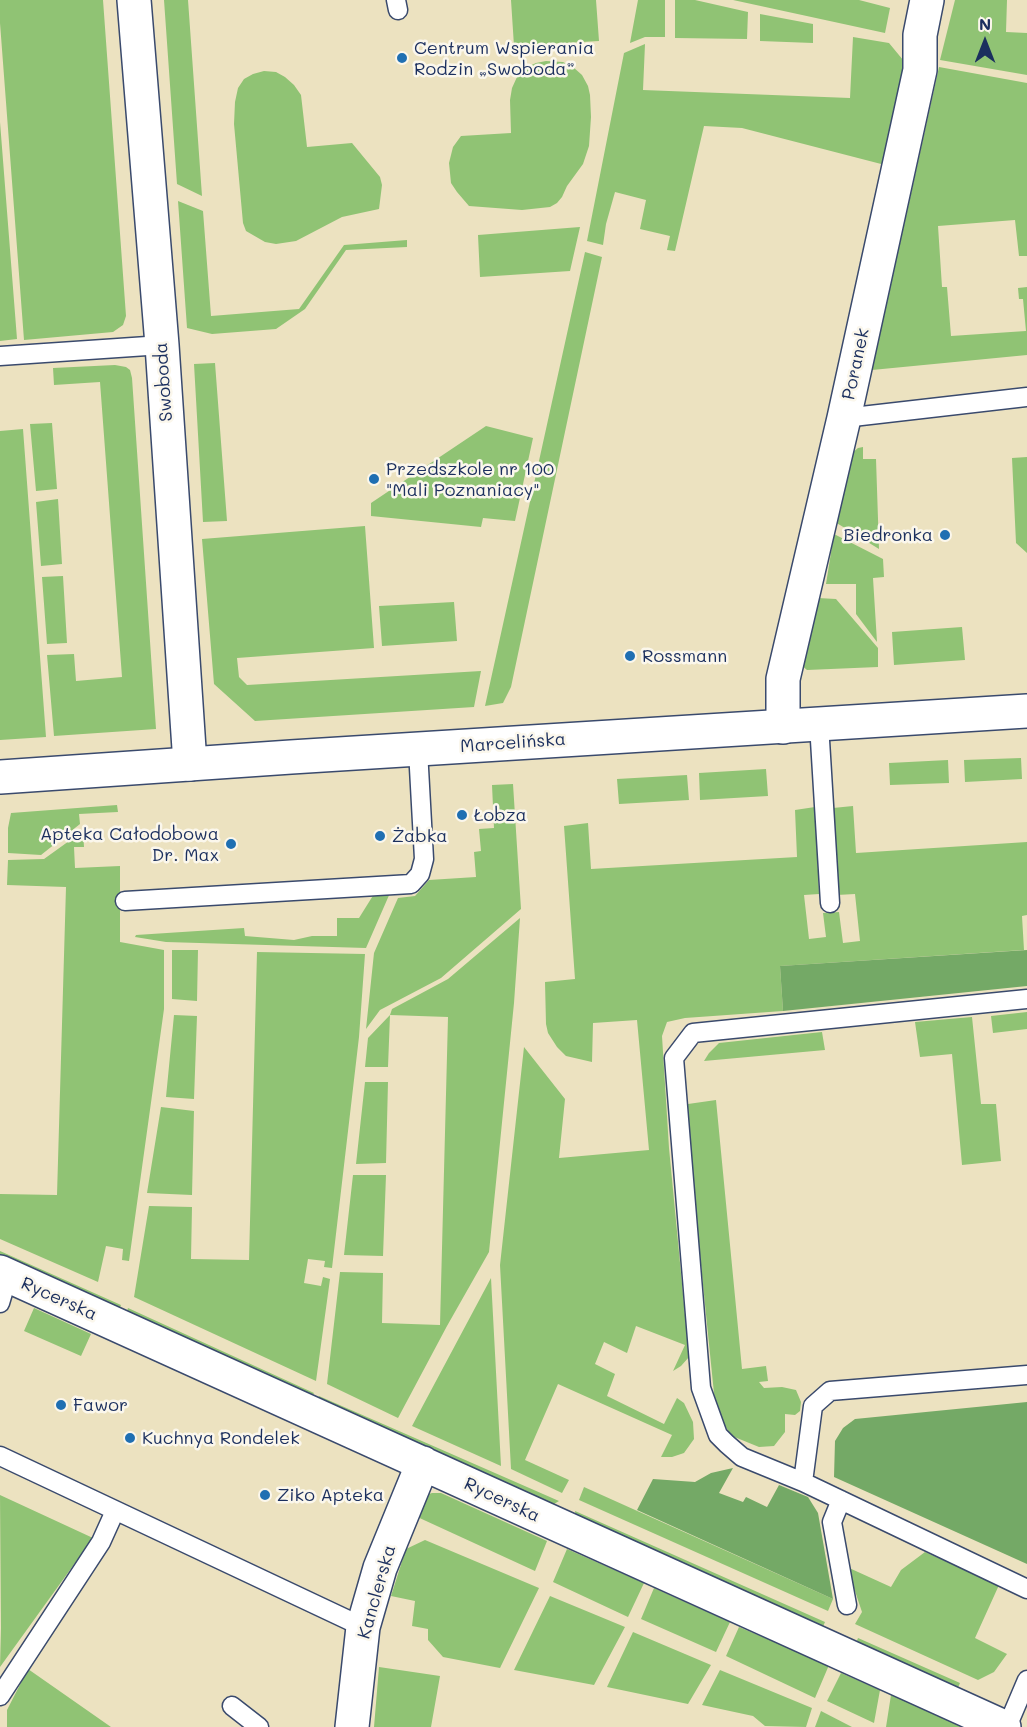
<!DOCTYPE html>
<meta charset="utf-8">
<style>
body{margin:0}
#map{position:relative;width:1027px;height:1727px;overflow:hidden;background:#ece2c0;font-family:Mali,sans-serif}
canvas{display:block}
.north{position:absolute;left:955px;top:12px;width:60px;height:60px;-webkit-text-stroke:4px #fbf7ec;paint-order:stroke;rotate:0deg;font-size:16px;font-weight:700;line-height:24px;text-align:center;color:#1b2f5e}
.north::after{content:'';display:block;margin:auto;width:21px;height:27px;background:#1b2f5e;clip-path:polygon(50% 0,100% 100%,50% 72%,0 100%)}
</style>
<div id="map">
<canvas width="1027" height="1727"></canvas>
<div class="north">N</div>
</div>
<script>
const c = document.querySelector('canvas').getContext('2d');
c.lineJoin = 'round';
function paint(path, color) {
  c.fillStyle = color;
  c.fill(path, 'evenodd');
}
function shape(rows) {
  const path = new Path2D();
  for (const r of rows) {
    path.moveTo(r[0], r[1]);
    for (let i = 2; i < r.length; i += 2) path.lineTo(r[i], r[i + 1]);
  }
  return path;
}
function stroke(path, color, width, dash) {
  c.strokeStyle = color;
  c.lineWidth = width;
  c.lineCap = dash ? 'butt' : 'round';
  c.setLineDash(dash || []);
  c.stroke(path);
}
function write(font, color, halo, rows, align = 'center') {
  c.font = font + ' Mali,sans-serif';
  c.lineWidth = 5;
  c.setLineDash([]);
  c.textBaseline = 'middle';
  c.strokeStyle = halo;
  c.fillStyle = color;
  for (const [text, x, y, turn = 0] of rows) {
    c.save();
    c.translate(x, y);
    c.rotate((+turn || 0) * Math.PI / 180);
    c.textAlign = isNaN(turn) ? turn : align;
    if (halo) c.strokeText(text, 0, 0);
    c.fillText(text, 0, 0);
    c.restore();
  }
}
paint(shape([
 [0,0,103,0,126,316,123,325,113,332,24,340,0,23],
 [164,0,188,0,202,196,177,184],
 [511,0,596,0,599,41,514,46],
 [638,0,665,0,665,37,645,37,630,43],
 [675,0,695,0,748,12,747,39,675,38],
 [733,0,859,0,890,8,885,33],
 [955,0,1007,0,1006,32,1027,33,1027,75,940,60],
 [760,14,813,24,813,43,760,41],
 [853,37,889,43,908,66,885,165,742,128,704,126,675,251,667,250,670,236,640,229,646,200,615,192,606,224,603,245,587,241,624,53,645,44,643,90,850,98],
 [546,61,563,62,573,67,582,75,588,86,590,95,591,117,589,146,583,164,567,186,562,197,557,203,550,207,522,210,469,206,457,192,451,183,449,163,453,147,461,136,511,133,510,100,512,88,517,77,525,68,536,63],
 [939,67,1027,83,1027,256,1019,256,1015,220,938,226,942,287,947,287,951,336,1026,331,1023,299,1019,299,1018,288,1027,287,1027,355,872,370],
 [264,71,276,72,285,77,294,85,301,95,307,147,352,143,380,177,382,185,379,209,342,217,296,241,276,244,265,242,246,231,243,223,234,124,235,102,238,88,244,79,253,74],
 [0,122,17,339,0,341],
 [178,201,203,211,211,316,299,309,344,245,407,240,407,247,346,250,305,309,276,329,212,334,187,328],
 [580,227,570,271,480,277,478,235],
 [585,252,602,257,511,687,503,703,485,706],
 [215,363,227,521,203,522,194,364],
 [115,365,126,367,130,370,132,378,156,729,54,736,47,655,74,654,76,681,122,677,100,382,54,385,53,368],
 [52,423,57,489,36,491,30,424],
 [486,426,533,438,515,521,483,518,481,527,371,516,371,503],
 [23,429,46,737,0,740,0,431],
 [863,447,863,459,876,459,879,549,835,522,852,453,858,448],
 [1027,457,1027,553,1016,543,1012,458],
 [58,499,62,564,41,566,36,502],
 [365,526,374,648,237,658,239,677,247,685,481,671,474,707,255,721,214,684,202,539],
 [834,534,883,559,884,577,873,578,877,642,856,614,856,584,826,584],
 [63,576,67,643,47,644,42,577],
 [818,598,836,599,878,648,878,667,807,670,801,665],
 [454,602,457,641,382,646,379,606],
 [962,627,965,660,894,665,892,632],
 [1021,758,1022,779,965,782,964,760],
 [948,760,949,783,890,785,889,763],
 [766,769,768,796,700,800,699,773],
 [687,775,689,800,619,804,617,779],
 [513,784,521,909,441,978,380,1010,366,1029,374,953,398,898,415,896,429,880,476,877,474,852,481,851,479,829,494,828,492,785],
 [117,805,118,812,79,814,80,824,41,855,8,853,8,828,11,813],
 [853,806,856,853,1027,842,1027,915,1022,916,1024,950,780,966,783,1011,685,1018,667,1022,662,1036,669,1148,689,1357,681,1366,673,1371,685,1345,636,1326,627,1353,604,1342,595,1364,615,1374,607,1396,664,1424,677,1398,684,1403,693,1422,694,1439,684,1453,672,1457,661,1457,672,1435,558,1384,525,1460,569,1480,562,1493,511,1469,500,1265,524,1047,565,1099,559,1158,649,1150,637,1020,593,1023,592,1062,566,1056,557,1047,548,1033,546,1024,545,982,575,979,564,826,588,823,591,869,797,857,795,810,815,807,819,894,804,895,809,939,826,937,823,913,839,912,843,943,860,941,855,894,837,895,833,808],
 [83,831,84,847,74,847,75,868,120,866,120,942,164,950,164,1009,129,1261,122,1260,123,1249,106,1246,98,1282,0,1239,0,1194,57,1195,66,887,7,885,8,860,44,859],
 [390,893,366,948,166,942,135,937,136,935,244,928,245,936,294,940,312,936,337,936,337,918,359,918,374,894],
 [520,918,514,1003,489,1252,447,1326,398,1418,327,1384,340,1272,383,1273,382,1323,440,1325,448,1017,390,1015,388,1067,365,1067,368,1038,390,1015,392,1009,448,979],
 [172,950,198,950,197,1001,172,999],
 [257,952,365,954,359,1037,332,1268,324,1267,325,1261,308,1259,304,1283,321,1286,323,1277,330,1279,316,1381,134,1297,149,1206,192,1207,191,1259,249,1260],
 [1027,1012,1027,1029,993,1033,991,1016],
 [174,1015,197,1016,194,1099,166,1097],
 [972,1017,981,1104,996,1104,1001,1161,962,1165,952,1054,920,1057,915,1022],
 [822,1032,825,1050,704,1061,709,1053,719,1043],
 [365,1082,388,1082,386,1163,356,1164],
 [716,1100,742,1369,766,1366,768,1381,759,1382,764,1388,782,1387,796,1390,801,1402,800,1411,795,1415,785,1414,785,1432,774,1446,759,1447,732,1436,716,1413,686,1117,688,1104],
 [161,1107,194,1111,192,1195,147,1193],
 [353,1175,386,1175,383,1256,344,1255],
 [0,1251,121,1305,117,1315,0,1262],
 [491,1278,501,1466,412,1426],
 [34,1308,91,1334,81,1356,24,1331],
 [128,1308,314,1393,309,1401,125,1317],
 [319,1396,559,1501,549,1507,316,1403],
 [584,1487,833,1599,828,1611,579,1500],
 [432,1493,441,1493,547,1541,535,1571,413,1515,426,1495],
 [0,1495,93,1538,0,1667,1,1628],
 [575,1511,825,1622,821,1631,576,1520],
 [425,1540,539,1588,500,1668,443,1657,428,1640,428,1629,412,1626,415,1601,391,1596,406,1549],
 [567,1549,644,1583,628,1617,553,1582],
 [925,1552,999,1585,975,1638,1007,1654,994,1672,978,1680,855,1624,862,1612,847,1567,891,1587,901,1570],
 [654,1588,730,1622,716,1652,641,1619],
 [550,1596,625,1627,594,1685,514,1670],
 [739,1627,829,1665,815,1698,726,1656],
 [633,1632,711,1665,688,1704,607,1687],
 [858,1638,960,1683,957,1690,855,1646],
 [379,1667,440,1676,431,1727,374,1727],
 [28,1669,111,1727,7,1727,7,1710],
 [720,1670,812,1708,806,1727,765,1726,753,1716,702,1705],
 [841,1673,880,1690,874,1723,827,1701],
 [891,1695,964,1726,964,1727,886,1727],
 [821,1711,852,1727,815,1727]
]), '#90c374');
paint(shape([
 [1027,950,1027,986,783,1011,780,966],
 [1027,1402,1027,1564,834,1477,835,1441,843,1428,855,1419],
 [733,1468,719,1493,743,1502,746,1497,767,1507,779,1485,808,1497,818,1513,833,1599,637,1510,653,1479,695,1482,711,1473]
]), '#74a966');
const lane = shape([
 [396,0,398,10],
 [0,356,162,345],
 [844,418,1027,397],
 [819,724,830,903],
 [125,901,411,884,420,874,424,859,418,750],
 [0,1303,8,1276],
 [1027,1375,830,1391,813,1406,803,1482,1027,1589],
 [0,1456,363,1627],
 [803,1482,742,1457,727,1444,718,1435,701,1388,674,1058,693,1033,1027,999],
 [841,1500,832,1522,847,1605],
 [0,1696,101,1542,115,1511],
 [232,1706,259,1727],
 [1007,1727,1027,1680]
]);
const street = shape([
 [134,0,162,345,190,764],
 [783,727,783,679,844,418,920,70,920,35,927,0],
 [0,1272,1004,1727],
 [352,1727,363,1627,380,1568,423,1463]
]);
const secondary = shape([
 [0,777,291,757,1027,711]
]);
stroke(lane, '#3a4a6d', 21);
stroke(street, '#3a4a6d', 36);
stroke(secondary, '#3a4a6d', 36);
stroke(lane, '#fff', 18);
stroke(street, '#fff', 33);
stroke(secondary, '#fff', 33);
for (const [x, y, r, color] of [
 [402,58,6,"#1f6fb2"],
 [374,479,6,"#1f6fb2"],
 [945,535,6,"#1f6fb2"],
 [630,656,6,"#1f6fb2"],
 [462,815,6,"#1f6fb2"],
 [380,836,6,"#1f6fb2"],
 [231,844,6,"#1f6fb2"],
 [61,1405,6,"#1f6fb2"],
 [130,1438,6,"#1f6fb2"],
 [265,1495,6,"#1f6fb2"]
]) {
  const dot = new Path2D();
  dot.arc(x, y, r, 0, 2 * Math.PI);
  c.fillStyle = color;
  c.fill(dot);
  stroke(dot, '#fbf7ec', 2);
}
write('18px', '#1b2f5e', '#fbf7ec', [
 ["Centrum Wspierania",414,48],
 ["Rodzin „Swoboda”",414,69],
 ["Przedszkole nr 100",386,469],
 ["\"Mali Poznaniacy\"",386,490],
 ["Biedronka",933,535,"right"],
 ["Rossmann",642,656],
 ["Łobza",474,815],
 ["Apteka Całodobowa",219,834,"right"],
 ["Dr. Max",219,855,"right"],
 ["Żabka",392,836],
 ["Fawor",73,1405],
 ["Kuchnya Rondelek",142,1438],
 ["Ziko Apteka",277,1495]
], 'left');
write('18px', '#1b2f5e', '#fbf7ec', [
 ["Poranek",856,364,-78],
 ["Swoboda",164,382,-94],
 ["Marcelińska",513,743,-4],
 ["Rycerska",59,1299,24],
 ["Rycerska",502,1500,25],
 ["Kanclerska",377,1592,-74]
]);
</script>
